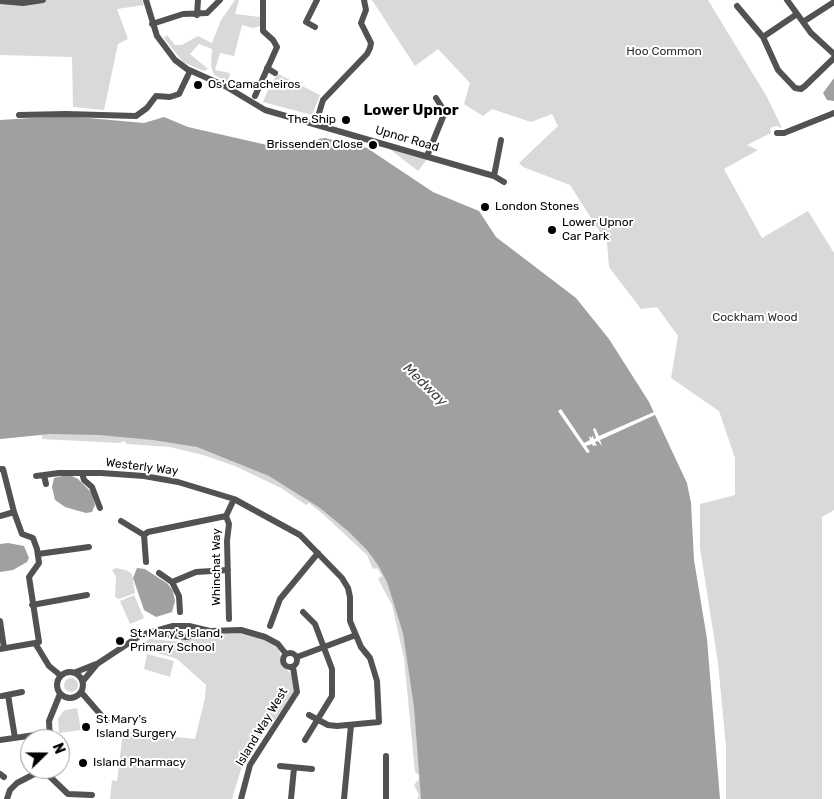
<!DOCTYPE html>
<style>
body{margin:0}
#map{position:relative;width:834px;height:799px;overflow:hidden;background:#fff;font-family:Rubik,sans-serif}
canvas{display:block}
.north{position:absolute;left:20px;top:729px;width:50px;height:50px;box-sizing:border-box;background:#fff;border:1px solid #999;border-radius:50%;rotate:68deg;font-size:14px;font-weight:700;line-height:20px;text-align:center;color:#000}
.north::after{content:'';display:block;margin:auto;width:18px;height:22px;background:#000;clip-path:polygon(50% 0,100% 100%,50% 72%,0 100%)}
</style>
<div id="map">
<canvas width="834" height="799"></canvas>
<div class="north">N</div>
</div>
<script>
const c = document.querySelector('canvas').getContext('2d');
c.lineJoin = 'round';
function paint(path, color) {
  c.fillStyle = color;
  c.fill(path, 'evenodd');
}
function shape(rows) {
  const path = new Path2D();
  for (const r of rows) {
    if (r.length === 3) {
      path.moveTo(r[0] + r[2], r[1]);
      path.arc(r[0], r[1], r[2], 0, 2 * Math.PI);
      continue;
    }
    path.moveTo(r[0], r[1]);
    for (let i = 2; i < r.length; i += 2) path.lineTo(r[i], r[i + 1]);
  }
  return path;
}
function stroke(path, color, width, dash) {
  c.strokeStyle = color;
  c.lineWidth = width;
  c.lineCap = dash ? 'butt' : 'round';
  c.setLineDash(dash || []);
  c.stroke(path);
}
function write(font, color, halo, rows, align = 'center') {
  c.font = font + ' Rubik,sans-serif';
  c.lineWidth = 4;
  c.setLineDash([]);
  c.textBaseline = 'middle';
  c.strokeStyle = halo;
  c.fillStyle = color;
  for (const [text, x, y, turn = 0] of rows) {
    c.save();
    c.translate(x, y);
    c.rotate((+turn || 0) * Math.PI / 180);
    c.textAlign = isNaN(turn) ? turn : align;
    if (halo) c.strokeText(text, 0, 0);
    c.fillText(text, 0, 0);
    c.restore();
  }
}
paint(shape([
 [0,0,142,0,144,5,117,9,128,39,118,44,104,110,73,107,72,57,0,55],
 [235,0,239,0,235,14,260,17,260,26,253,28,242,25,234,56,220,53,215,70,230,73,228,82,214,75,211,66,212,49,199,44,190,54,208,69,204,71,183,62,164,38,167,35,175,45,182,45,198,36,212,43,221,20],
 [372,0,708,0,767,97,782,128,776,126,770,128,771,133,747,145,758,150,724,169,762,238,808,211,834,253,834,510,822,517,822,799,726,799,726,747,718,663,700,548,700,504,735,495,735,458,719,411,671,378,678,336,657,307,641,309,609,267,607,243,570,185,523,167,519,163,558,126,552,114,531,122,492,109,483,116,464,104,470,83,438,49,415,66],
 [278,74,320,95,312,115,263,102,270,85],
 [387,147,427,159,418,171],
 [0,428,218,431,386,547,443,799,417,799,419,795,414,785,419,779,419,775,415,772,404,658,392,605,378,579,382,576,377,568,373,569,367,555,324,515,309,503,306,505,281,488,235,466,203,455,170,447,127,444,124,441,120,443,42,439,42,435,0,439],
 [116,568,126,570,132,574,135,593,119,599,115,597,116,577,112,570],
 [134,595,144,618,130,624,120,601],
 [241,632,259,637,279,649,283,666,291,674,295,691,269,728,259,738,241,769,232,799,110,799,112,780,117,781,123,731,195,739,205,698,206,685,177,659,135,646,150,639,181,642,181,639,202,635],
 [147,654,174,661,170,677,144,669],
 [71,685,7],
 [77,708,81,730,59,733,58,719,62,713,65,710]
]), '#d9d9d9');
paint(shape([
 [834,78,834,101,827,100,823,93],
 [66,116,144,123,164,117,188,127,267,145,306,148,319,139,325,138,367,148,433,192,479,211,496,237,576,298,609,339,649,402,687,483,691,503,694,560,707,639,720,799,421,799,414,707,403,633,387,582,378,565,367,550,348,531,320,508,269,476,197,447,153,440,99,435,49,434,0,439,0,120],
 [62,476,72,476,78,479,92,493,95,505,92,512,86,513,65,507,55,500,52,487,54,478],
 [8,543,24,546,29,558,27,562,13,570,0,572,0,544],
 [137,568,145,569,168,584,173,591,175,601,172,612,156,617,144,610,133,578]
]), '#a0a0a0');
paint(shape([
 [561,409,584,443,590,440,589,436,592,438,592,435,594,439,596,438,593,429,595,428,599,436,654,412,657,414,600,440,602,446,598,441,595,442,597,446,594,445,594,447,592,444,586,446,590,452,587,453,558,411]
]), '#fff');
stroke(shape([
 [146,0,157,36,175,60,187,69,225,86,265,110,494,176,504,182],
 [787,0,811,33,834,54],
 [0,1,23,3,43,0],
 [737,6,763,37,778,70,795,88,801,89,805,86,834,58],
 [197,15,198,0],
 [803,22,834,2],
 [152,24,183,14,207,13,220,0],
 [315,27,306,22,317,0],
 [763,37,797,14],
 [267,68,275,73],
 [255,96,277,47,273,40,263,31,263,0],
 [19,115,66,114,136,116,147,108,156,96,170,97,179,94,190,71],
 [316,123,323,100,367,54,370,48,371,43,361,23,366,10,364,0],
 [777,133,784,133,834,113],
 [427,156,445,112,436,98],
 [494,176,501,140],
 [0,469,3,469,14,512,22,534,33,538,37,549,39,563,29,577,39,642,35,643],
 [82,473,84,480,92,487,100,508],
 [36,476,44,475],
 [46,484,44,475,59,473,101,473,144,476,178,482,234,499,300,535,342,578,348,588,350,597,350,621,361,647,370,658,377,681,379,722,337,726,328,725,309,715],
 [0,516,14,512],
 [226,516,229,524,227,541,229,619],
 [121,521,144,535,148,532,226,516,234,499],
 [144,535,146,562],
 [38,554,89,547],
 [159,573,172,582,196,572,228,570],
 [172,582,179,596,180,612],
 [32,605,87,595],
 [303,612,315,624,332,669,332,696,305,740],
 [0,621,4,648],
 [270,626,280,599,318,553],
 [156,633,186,637,210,631,241,630,265,637,278,644,286,654],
 [0,649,35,643,49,666,60,675],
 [290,660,7],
 [297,657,356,635],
 [70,685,13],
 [76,672,96,664],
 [83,681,97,664,141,635,173,626,189,626,210,631],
 [81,692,107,722],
 [8,695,15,738],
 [2,696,22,692],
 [50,739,49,721,60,694],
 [0,740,49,733],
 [386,756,386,799],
 [280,766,312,769],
 [43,770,68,794,92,795],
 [0,774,4,777],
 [7,799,10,790,17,783,44,769],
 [241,799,250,765,297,692,293,667],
 [291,799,294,768],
 [344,799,351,725]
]), '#525252', 6);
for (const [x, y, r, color] of [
 [198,85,5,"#000"],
 [346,120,5,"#000"],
 [373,145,5,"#000"],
 [485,207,5,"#000"],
 [552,230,5,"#000"],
 [120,641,5,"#000"],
 [86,727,5,"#000"],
 [83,763,5,"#000"]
]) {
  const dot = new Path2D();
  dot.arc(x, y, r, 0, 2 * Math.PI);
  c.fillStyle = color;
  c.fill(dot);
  stroke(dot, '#fff', 2);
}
write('12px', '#303030', '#fff', [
 ["Hoo Common",664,52],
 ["Cockham Wood",755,318]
]);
write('12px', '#000', '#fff', [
 ["Os' Camacheiros",208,85],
 ["The Ship",336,120,"right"],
 ["Brissenden Close",363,145,"right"],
 ["London Stones",495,207],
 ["Lower Upnor",562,223],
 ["Car Park",562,237],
 ["St. Mary's Island,",130,634],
 ["Primary School",130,648],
 ["St Mary's",96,720],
 ["Island Surgery",96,734],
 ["Island Pharmacy",93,763]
], 'left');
write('12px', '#000', '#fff', [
 ["Upnor Road",407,139,16],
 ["Westerly Way",142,467,7],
 ["Whinchat Way",217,567,-90],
 ["Island Way West",262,727,-59]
]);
write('italic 14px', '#414141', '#fff', [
 ["Medway",425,385,44]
]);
write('bold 15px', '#000', '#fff', [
 ["Lower Upnor",411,111]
]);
</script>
